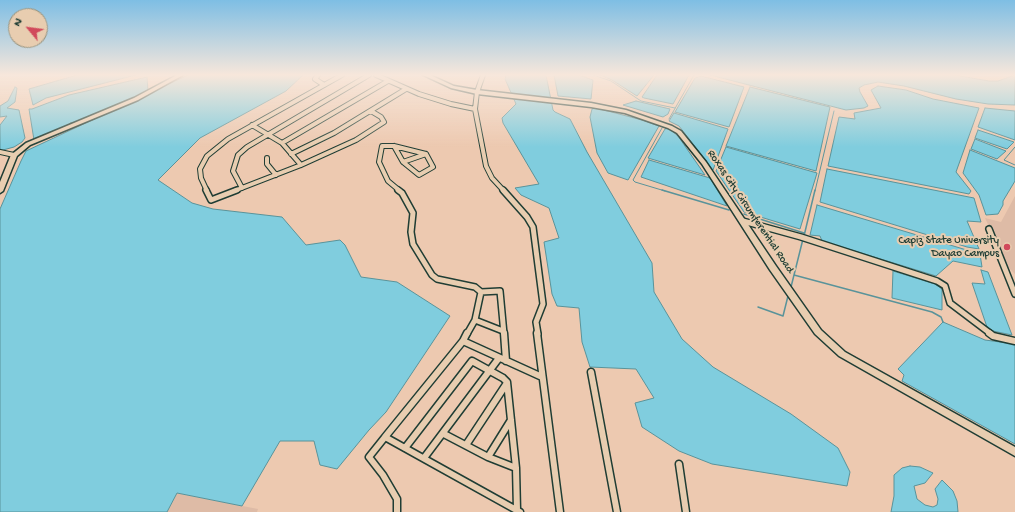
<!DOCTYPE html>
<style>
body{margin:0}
#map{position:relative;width:1015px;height:512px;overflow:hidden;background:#edc9b0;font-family:"Gochi Hand",sans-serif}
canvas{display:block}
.north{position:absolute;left:8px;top:8px;width:40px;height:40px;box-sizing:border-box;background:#e8cdb0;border:1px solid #98937e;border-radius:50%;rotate:299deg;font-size:11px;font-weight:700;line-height:16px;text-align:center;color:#1f3d34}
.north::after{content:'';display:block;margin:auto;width:14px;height:18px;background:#d1495b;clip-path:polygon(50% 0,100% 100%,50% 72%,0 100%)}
</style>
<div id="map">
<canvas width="1015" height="512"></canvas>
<div class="north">N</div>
</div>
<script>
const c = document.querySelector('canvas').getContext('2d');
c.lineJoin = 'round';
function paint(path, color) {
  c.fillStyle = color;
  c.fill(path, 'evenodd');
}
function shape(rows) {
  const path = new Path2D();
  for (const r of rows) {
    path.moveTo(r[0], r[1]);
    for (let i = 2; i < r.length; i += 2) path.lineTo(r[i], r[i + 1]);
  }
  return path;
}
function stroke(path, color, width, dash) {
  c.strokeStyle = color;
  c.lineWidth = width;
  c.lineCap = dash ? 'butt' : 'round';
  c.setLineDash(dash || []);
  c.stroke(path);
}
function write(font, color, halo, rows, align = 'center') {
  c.font = font + ' "Gochi Hand",sans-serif';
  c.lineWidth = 4;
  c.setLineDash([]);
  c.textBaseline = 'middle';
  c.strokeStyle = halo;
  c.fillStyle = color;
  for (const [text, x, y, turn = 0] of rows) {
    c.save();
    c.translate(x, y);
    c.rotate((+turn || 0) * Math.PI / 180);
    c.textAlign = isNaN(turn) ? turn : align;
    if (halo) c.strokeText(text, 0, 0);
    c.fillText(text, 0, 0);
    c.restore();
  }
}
paint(shape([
 [1015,196,1015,274,1008,267,985,218,1001,222],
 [177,493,186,495,258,509,257,512,167,512]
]), '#debba6');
const water = shape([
 [77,75,136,75,46,98,33,105,29,89,77,75],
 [188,75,303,75,286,91,200,138,158,180,192,203,213,209,282,217,306,245,340,240,345,245,361,277,397,282,450,316,386,412,369,430,337,469,320,465,314,441,280,441,242,506,177,493,167,512,0,512,0,209,21,161,26,151,188,75],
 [506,75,546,75,553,110,555,112,570,119,587,152,652,263,654,292,682,339,713,367,791,414,838,448,850,472,847,486,712,464,679,451,642,427,635,403,654,398,636,369,590,367,582,342,579,308,557,306,552,294,544,242,559,238,549,208,521,195,515,188,539,184,503,123,502,118,516,104,505,79,506,75],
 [554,75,579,75,593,80,591,99,558,96,554,75],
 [600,75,654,75,637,96,612,80,600,75],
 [657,75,689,75,673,104,644,98,642,97,657,75],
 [710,75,955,75,989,81,998,81,1015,75,1015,105,988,104,956,99,904,86,878,82,864,85,859,88,860,92,868,106,864,108,846,110,710,75],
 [701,76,744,87,729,127,675,112,695,78,701,76],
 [147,77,148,91,144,92,142,96,82,122,70,123,67,128,34,140,29,109,32,109,69,95,147,77],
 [878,86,906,90,933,99,979,108,956,172,971,191,969,194,828,166,839,117,855,119,854,113,881,108,871,90,878,86],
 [15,87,17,88,15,102,7,108,19,110,25,138,22,142,14,147,3,150,0,149,0,125,7,116,0,117,0,106,8,101,15,87],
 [750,87,830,107,816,171,726,146,750,87],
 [636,101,670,109,668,114,663,117,623,105,636,101],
 [596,108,642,120,659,126,628,180,608,173,597,153,590,117,592,109,596,108],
 [985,108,1015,111,1015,140,978,127,985,108],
 [674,113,728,129,713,170,679,126,669,121,674,113],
 [668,128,678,136,705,175,648,158,665,129,668,128],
 [978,130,1014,142,1007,149,975,138,978,130],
 [975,139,1006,151,997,159,971,149,975,139],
 [726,147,817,173,800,229,744,212,716,171,726,147],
 [970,150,1015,168,1015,181,1003,201,1003,205,998,214,986,215,979,195,963,173,970,150],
 [649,160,710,178,727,206,641,177,649,160],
 [827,169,974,198,981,222,967,221,979,249,967,247,820,202,827,169],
 [817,205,980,254,982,267,953,261,936,276,822,241,820,236,810,235,817,205],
 [981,270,988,272,1012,335,988,330,972,283,985,284,981,270],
 [893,271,935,284,942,289,942,310,892,298,893,271],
 [943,322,985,340,1015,344,1015,444,902,381,904,375,898,369,943,322],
 [910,466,920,467,933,473,925,483,914,486,917,499,925,505,933,507,937,505,938,499,935,489,942,480,953,491,957,501,958,512,891,512,894,496,894,475,902,468,910,466]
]);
paint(water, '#80cdde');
stroke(water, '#59939a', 1);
stroke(shape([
 [593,75,611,81,641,101,675,108],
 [669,119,694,75],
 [662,128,633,180,635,182,665,191],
 [1015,147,1004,160,1015,165],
 [815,191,834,111]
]), '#59939a', 1);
stroke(shape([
 [662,190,729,210],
 [744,214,804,233],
 [804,236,815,190],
 [794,275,932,312,941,317,943,322],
 [791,287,803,239],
 [758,307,783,316,788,296]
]), '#59939a', 1.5);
const streetFar2 = shape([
 [318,75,315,79,324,85],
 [376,75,419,94,451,104,475,109],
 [483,75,477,92,475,109,486,166,492,178,504,191],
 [252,125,282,143,301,165],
 [282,143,388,81],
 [394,146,403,162],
 [0,152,14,155],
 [291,154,334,133,406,89],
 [426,154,433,167,419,175,403,162,426,154],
 [267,158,267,164,276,175],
 [242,188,233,171,238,155,247,147,369,75],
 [207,191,201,178,200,169,207,156,228,139,342,75],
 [234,191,301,165,356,140,384,122,381,117,371,111],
 [400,191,388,181,379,162,382,146,394,146,426,154]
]);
const streetFar1 = shape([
 [206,190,211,200,237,190],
 [398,190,402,193,413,213,411,232,413,244,432,275,437,279,475,287,481,292,475,320,467,334],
 [503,190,527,217,533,227,543,304,536,322,538,334],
 [743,221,801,237,937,281,945,286,950,303,991,334],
 [989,229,1015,294],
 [481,292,500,291,504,334],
 [475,320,503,331]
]);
const street = shape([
 [467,333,463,341,385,437,520,512],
 [504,333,506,361],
 [537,333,560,512],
 [989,333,993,336,1015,341],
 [463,341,542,377],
 [591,372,617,512],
 [444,434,488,457,516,468],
 [385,437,369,457,383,475,397,499,397,512],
 [466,445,507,383],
 [405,448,472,361,503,378,507,382,516,468,517,510],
 [488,457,511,420],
 [424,458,499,358],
 [679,464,686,512]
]);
const secondary = shape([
 [177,75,183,75,138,100,30,145,17,156,3,191,0,193,0,182,11,155,26,143,134,98,177,75],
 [423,75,430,75,454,86,477,90,591,103,626,110,672,126,681,131,706,162,776,266,821,330,845,352,1015,447,1015,456,839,356,815,334,770,270,702,164,677,133,668,128,625,113,591,107,477,94,451,88,423,75]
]);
stroke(streetFar2, '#1f3d34', 6);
stroke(streetFar1, '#1f3d34', 8);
stroke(street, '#1f3d34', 9);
stroke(secondary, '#1f3d34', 3);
stroke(streetFar2, '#e8cdb0', 4);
stroke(streetFar1, '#e8cdb0', 5);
stroke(street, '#e8cdb0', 6);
paint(secondary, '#e8cdb0');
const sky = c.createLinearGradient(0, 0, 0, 147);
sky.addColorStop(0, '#7ebee4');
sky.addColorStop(0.51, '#f7e7db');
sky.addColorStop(1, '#f7e7db00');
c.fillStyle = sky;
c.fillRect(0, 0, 1015, 147);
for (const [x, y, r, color] of [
 [1007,247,4,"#d1495b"]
]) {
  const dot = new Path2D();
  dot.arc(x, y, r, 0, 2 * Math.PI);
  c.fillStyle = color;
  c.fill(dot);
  stroke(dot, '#e8cdb0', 1.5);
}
write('11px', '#1f3d34', '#e8cdb0', [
 ["Roxas City Circumferential Road",750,212,56]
]);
write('11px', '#1f3d34', '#e8cdb0', [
 ["Capiz State University",999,241],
 ["Dayao Campus",999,254]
], 'right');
</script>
